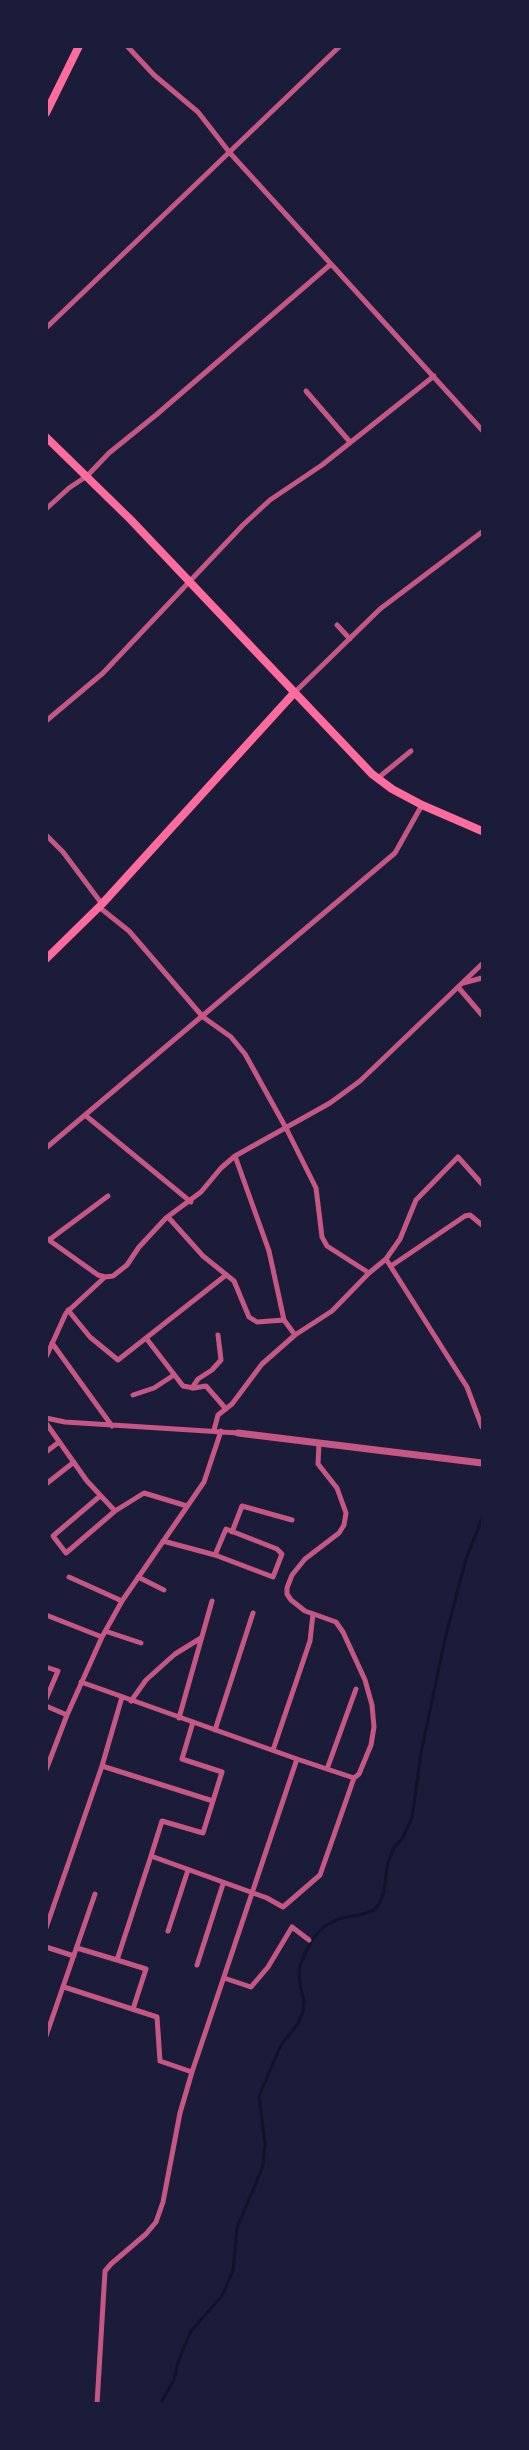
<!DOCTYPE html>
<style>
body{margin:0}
#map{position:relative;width:529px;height:2450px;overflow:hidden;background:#1b1b3a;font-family:Ubuntu,sans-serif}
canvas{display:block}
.frame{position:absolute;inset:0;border:48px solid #1b1b3a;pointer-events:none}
</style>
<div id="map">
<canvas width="529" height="2450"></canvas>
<div class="frame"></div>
</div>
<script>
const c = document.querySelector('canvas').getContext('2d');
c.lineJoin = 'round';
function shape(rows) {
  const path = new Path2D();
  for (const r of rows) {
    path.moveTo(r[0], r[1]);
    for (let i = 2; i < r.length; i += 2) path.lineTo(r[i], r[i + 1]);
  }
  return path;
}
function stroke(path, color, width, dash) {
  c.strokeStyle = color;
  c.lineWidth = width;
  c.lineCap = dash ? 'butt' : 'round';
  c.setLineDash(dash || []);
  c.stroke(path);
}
stroke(shape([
 [160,2404,174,2380,178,2362,191,2331,222,2296,233,2271,237,2228,263,2166,265,2144,259,2096,281,2045,297,2025,303,2012,304,2001,300,1985,299,1969,305,1953,314,1937,325,1926,341,1918,360,1915,374,1910,379,1904,384,1892,387,1866,393,1849,402,1839,412,1818,421,1753,445,1639,466,1559,482,1519]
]), '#12122b', 3);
stroke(shape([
 [127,46,154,75,198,112,230,153,482,430],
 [46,328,340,46],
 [306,391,350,442],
 [46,509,69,488,87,476,109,453,156,415,331,264],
 [337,625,350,639],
 [294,693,380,609,482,532],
 [46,721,103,673,243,525,270,500,322,465,434,376],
 [378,778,411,751],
 [46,835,63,852,102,904],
 [99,907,129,931,203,1017,231,1037,245,1054,286,1128,316,1188,322,1237,327,1246,369,1273],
 [463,983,482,978],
 [458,987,482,1015],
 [85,1115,191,1202],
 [46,1148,395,853,422,805],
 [235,1156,269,1251,284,1320,295,1335],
 [168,1217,203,1256,234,1281,249,1317,257,1322,284,1320],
 [46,1238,98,1275,105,1277,113,1276,127,1265,139,1247,166,1218,201,1192,221,1168,235,1156,330,1103,360,1081,482,964],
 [49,1240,108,1196],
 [386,1259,400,1239,416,1200,458,1157,482,1184],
 [391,1266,465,1216,470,1215,482,1225],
 [68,1310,90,1337,118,1360,146,1338,183,1386,194,1388,206,1386,226,1409],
 [146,1338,226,1275],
 [52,1343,112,1426],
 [46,1357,66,1313,105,1277],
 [192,1388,198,1379,212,1370,221,1360,218,1335],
 [133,1395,154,1388,174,1375],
 [46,1418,65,1422,238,1433],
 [46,1423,87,1481,115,1511],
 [214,1430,218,1415,232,1404,262,1364,295,1335,332,1311,369,1273,386,1259,467,1387,482,1427],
 [46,1452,59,1442],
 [46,1484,74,1462],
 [100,1496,53,1536,66,1553,115,1511,144,1493,187,1506],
 [232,1532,242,1506,292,1520],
 [163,1541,215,1555,273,1577,282,1554,277,1549,226,1529,215,1555],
 [69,1577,122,1601],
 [138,1577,164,1590],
 [46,1615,102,1637],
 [105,1631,141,1643],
 [46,1667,58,1671,46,1699],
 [81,1682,297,1759,192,2072,180,2113,163,2202,156,2222,146,2234,111,2264,105,2271,97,2404],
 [131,1701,146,1680,175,1654,201,1638],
 [46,1706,67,1715],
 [179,1718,212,1601],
 [215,1730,253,1613],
 [273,1750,310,1641,313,1614],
 [297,1759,354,1778,359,1774,371,1745,374,1727,372,1705,365,1680,343,1632,336,1622,305,1611,291,1600,287,1594,287,1588,292,1575,305,1559,339,1533,344,1525,346,1513,337,1488,318,1464,319,1443],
 [102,1766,213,1801],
 [327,1769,356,1689],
 [46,1770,67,1715,102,1637,122,1601,204,1482,221,1431],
 [151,1856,162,1821,203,1833,222,1772,182,1759,193,1722],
 [46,1928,102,1766,122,1697],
 [168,1931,188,1870],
 [46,1947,74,1956],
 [77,1948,117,1960,151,1856,267,1898,283,1907,320,1875,354,1778],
 [117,1960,146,1969,133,2009],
 [197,1965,223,1884],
 [224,1978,251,1987,268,1967,292,1927,309,1940],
 [64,1987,157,2017,160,2061,192,2072],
 [46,2036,95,1894]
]), '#c65784', 5);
stroke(shape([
 [238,1433,482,1463]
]), '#c65784', 7);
stroke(shape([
 [46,113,79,46],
 [46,959,102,904,294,693]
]), '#ff6b9d', 8);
stroke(shape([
 [46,437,131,520,372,774,392,789,422,805,482,831]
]), '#ff6b9d', 8);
</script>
